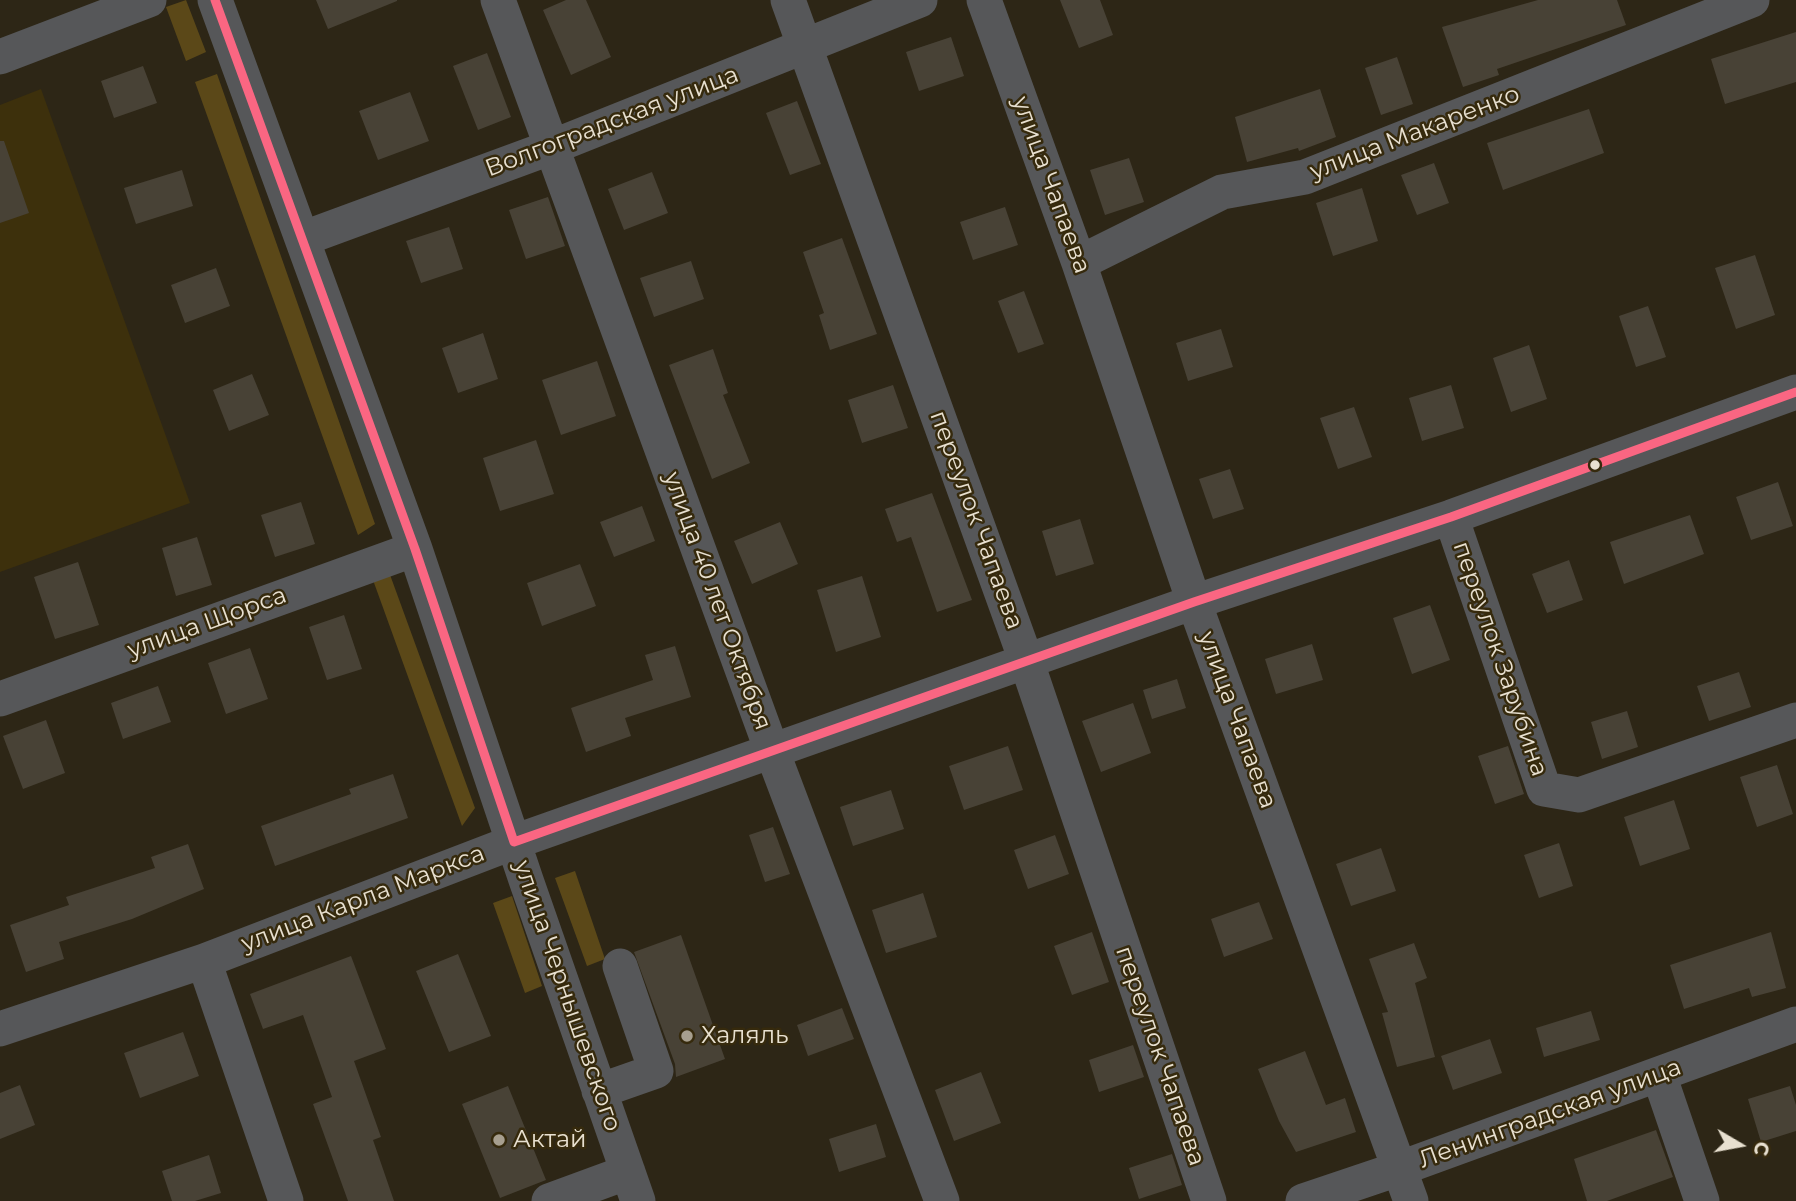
<!DOCTYPE html>
<meta charset="utf-8">
<style>
body{margin:0}
#map{position:relative;width:1796px;height:1201px;overflow:hidden;background:#2d2616;font-family:Montserrat,sans-serif}
canvas{display:block}
.north{position:absolute;left:1705px;top:1110px;width:70px;height:70px;-webkit-text-stroke:5px #362a0d;paint-order:stroke;rotate:100deg;font-size:19px;font-weight:700;line-height:28px;text-align:center;color:#e8e0d0}
.north::after{content:'';display:block;margin:auto;width:24px;height:32px;background:#e8e0d0;clip-path:polygon(50% 0,100% 100%,50% 72%,0 100%)}
</style>
<div id="map">
<canvas width="1796" height="1201"></canvas>
<div class="north">С</div>
</div>
<script>
const c = document.querySelector('canvas').getContext('2d');
c.lineJoin = 'round';
function paint(path, color) {
  c.fillStyle = color;
  c.fill(path, 'evenodd');
}
function shape(rows) {
  const path = new Path2D();
  for (const r of rows) {
    path.moveTo(r[0], r[1]);
    for (let i = 2; i < r.length; i += 2) path.lineTo(r[i], r[i + 1]);
  }
  return path;
}
function stroke(path, color, width, dash) {
  c.strokeStyle = color;
  c.lineWidth = width;
  c.lineCap = dash ? 'butt' : 'round';
  c.setLineDash(dash || []);
  c.stroke(path);
}
function write(font, color, halo, rows, align = 'center') {
  c.font = font + ' Montserrat,sans-serif';
  c.lineWidth = 5;
  c.setLineDash([]);
  c.textBaseline = 'middle';
  c.strokeStyle = halo;
  c.fillStyle = color;
  for (const [text, x, y, turn = 0] of rows) {
    c.save();
    c.translate(x, y);
    c.rotate((+turn || 0) * Math.PI / 180);
    c.textAlign = isNaN(turn) ? turn : align;
    if (halo) c.strokeText(text, 0, 0);
    c.fillText(text, 0, 0);
    c.restore();
  }
}
paint(shape([
 [41,89,190,503,0,572,0,105]
]), '#3d300c');
paint(shape([
 [186,0,206,52,186,61,166,7],
 [217,74,375,524,358,535,195,82],
 [389,572,475,808,462,826,373,580],
 [575,871,605,959,587,966,555,878],
 [512,896,542,986,525,993,493,903]
]), '#5b4818');
paint(shape([
 [316,0,397,0,397,1,328,29],
 [566,0,586,0,611,57,571,75,543,10],
 [1060,0,1100,0,1113,35,1079,48],
 [1538,0,1617,0,1626,25,1497,69,1499,75,1463,87,1442,27],
 [1796,32,1796,82,1725,104,1711,59],
 [951,37,964,76,919,91,906,52],
 [487,53,511,117,478,130,453,66],
 [1397,57,1413,104,1381,115,1365,68],
 [143,66,157,103,114,118,101,81],
 [1320,89,1336,137,1299,151,1298,148,1247,162,1235,117],
 [410,92,429,141,378,160,359,111],
 [797,101,821,164,790,175,766,113],
 [1589,109,1604,153,1503,190,1487,143],
 [0,141,4,141,29,213,0,223],
 [1129,158,1144,202,1105,215,1090,170],
 [1434,163,1449,203,1417,215,1401,175],
 [182,170,193,206,136,224,124,188],
 [652,172,668,213,624,230,608,189],
 [1362,188,1378,241,1333,256,1316,203],
 [548,197,565,246,526,259,509,210],
 [1005,207,1018,245,973,260,960,222],
 [449,227,463,269,421,283,406,241],
 [842,238,877,334,830,350,819,315,824,313,803,252],
 [1755,255,1775,315,1736,329,1715,268],
 [691,261,704,299,654,317,640,278],
 [216,268,230,306,185,323,171,285],
 [1024,291,1044,344,1018,353,998,301],
 [1648,306,1666,357,1636,367,1619,316],
 [1221,329,1233,367,1188,381,1176,343],
 [483,333,498,379,458,393,442,348],
 [1529,345,1547,399,1511,412,1493,358],
 [713,349,728,393,723,395,750,463,712,479,669,365],
 [597,361,616,416,561,435,542,380],
 [252,374,269,415,229,431,213,390],
 [893,385,908,428,862,443,848,400],
 [1451,385,1464,428,1422,441,1409,398],
 [1354,407,1372,457,1338,469,1320,418],
 [536,440,554,494,500,511,483,458],
 [1230,469,1244,509,1213,519,1199,479],
 [1778,482,1793,526,1751,540,1736,497],
 [932,493,972,600,937,612,911,537,897,542,885,509],
 [301,502,315,544,275,557,261,515],
 [642,506,655,541,614,557,600,522],
 [1690,515,1704,554,1624,584,1610,542],
 [1080,519,1094,564,1056,576,1042,531],
 [780,522,798,564,752,584,734,541],
 [197,537,212,585,176,596,162,548],
 [1569,560,1583,600,1547,613,1532,574],
 [78,562,99,625,55,639,34,577],
 [580,564,596,606,542,626,527,583],
 [862,576,881,637,836,652,817,590],
 [1430,605,1450,660,1412,674,1393,618],
 [344,615,362,669,327,680,309,627],
 [1312,644,1323,680,1276,694,1265,659],
 [675,646,691,697,625,718,631,736,586,752,571,708,653,680,645,655],
 [250,648,268,699,226,714,208,663],
 [1739,672,1751,707,1709,721,1697,686],
 [1177,679,1186,708,1152,719,1143,690],
 [158,686,171,722,123,739,111,703],
 [1133,703,1151,753,1101,772,1082,721],
 [1627,711,1638,747,1602,759,1591,722],
 [46,720,65,773,23,789,3,736],
 [1008,746,1023,790,964,810,949,766],
 [1508,746,1524,794,1495,804,1478,756],
 [1777,765,1793,814,1757,827,1740,777],
 [393,774,408,818,275,866,261,826,351,794,349,789],
 [891,790,904,829,853,846,840,807],
 [1674,800,1690,849,1640,866,1624,817],
 [773,827,790,874,765,882,749,835],
 [1055,835,1069,874,1028,889,1014,850],
 [1559,843,1573,886,1539,898,1524,855],
 [188,844,204,889,132,919,59,942,64,959,26,972,10,925,69,905,66,897,155,868,151,857],
 [1381,848,1396,891,1351,906,1336,864],
 [923,893,937,937,886,953,872,910],
 [1259,902,1273,939,1224,957,1211,919],
 [1092,932,1109,982,1072,995,1054,946],
 [1771,932,1786,988,1752,997,1749,988,1684,1009,1670,965],
 [681,935,725,1059,676,1077,675,1064,634,952],
 [1414,943,1427,978,1415,983,1435,1057,1397,1067,1382,1013,1388,1012,1369,959],
 [458,954,491,1036,449,1052,416,971],
 [351,956,386,1049,354,1061,381,1137,373,1140,394,1201,348,1201,313,1104,332,1097,303,1015,263,1029,250,994],
 [842,1008,854,1039,808,1056,797,1025],
 [1591,1011,1600,1040,1544,1057,1536,1028],
 [183,1032,199,1076,140,1098,124,1053],
 [1490,1039,1502,1073,1453,1090,1441,1056],
 [1133,1045,1144,1077,1099,1092,1089,1060],
 [1305,1051,1326,1105,1345,1098,1356,1132,1296,1152,1279,1121,1258,1069],
 [981,1072,1001,1123,954,1141,935,1090],
 [20,1085,35,1125,0,1139,0,1093],
 [508,1086,546,1180,500,1198,462,1104],
 [1790,1086,1796,1105,1796,1131,1761,1142,1748,1099],
 [876,1124,886,1157,839,1172,829,1139],
 [1656,1130,1673,1177,1607,1201,1587,1201,1574,1159],
 [1172,1154,1182,1185,1139,1199,1129,1168],
 [209,1155,221,1193,195,1201,172,1201,162,1171]
]), '#484236');
stroke(shape([
 [215,0,415,549,526,880,638,1201],
 [498,0,772,751,942,1201],
 [788,0,1027,663,1209,1201],
 [984,0,1079,263,1194,602,1411,1201],
 [0,57,149,0],
 [302,239,552,147,920,0],
 [1079,263,1222,192,1305,177,1752,0],
 [1451,517,1544,789,1579,795,1796,720],
 [0,699,415,549],
 [204,961,286,1201],
 [0,1029,204,961,514,842,1194,602,1451,517,1796,392],
 [1659,1075,1702,1201],
 [599,1091,656,1071,620,966],
 [549,1201,628,1172],
 [1303,1201,1401,1168,1796,1024]
]), '#565759', 35);
stroke(shape([
 [215,0,415,549,514,842],
 [514,842,1194,602,1451,517,1796,392]
]), '#fa6682', 9);
for (const [x, y, r, color] of [
 [1595,465,6,"#e8e0d0"],
 [687,1036,7,"#a79f8f"],
 [499,1140,7,"#a79f8f"]
]) {
  const dot = new Path2D();
  dot.arc(x, y, r, 0, 2 * Math.PI);
  c.fillStyle = color;
  c.fill(dot);
  stroke(dot, '#362a0d', 2.5);
}
write('24px', '#e8e0d0', '#362a0d', [
 ["Волгоградская улица",612,122,-21],
 ["улица Макаренко",1415,133,-21],
 ["улица Чапаева",1051,185,70],
 ["переулок Чапаева",976,520,70],
 ["улица 40 лет Октября",717,601,70],
 ["улица Щорса",207,623,-20],
 ["переулок Зарубина",1500,659,71],
 ["улица Чапаева",1237,720,70],
 ["улица Карла Маркса",363,899,-21],
 ["улица Чернышевского",567,996,71],
 ["переулок Чапаева",1160,1056,71],
 ["Ленинградская улица",1550,1114,-20]
]);
write('24px', '#e8e0d0', '#362a0d', [
 ["Халяль",701,1036],
 ["Актай",513,1140]
], 'left');
</script>
